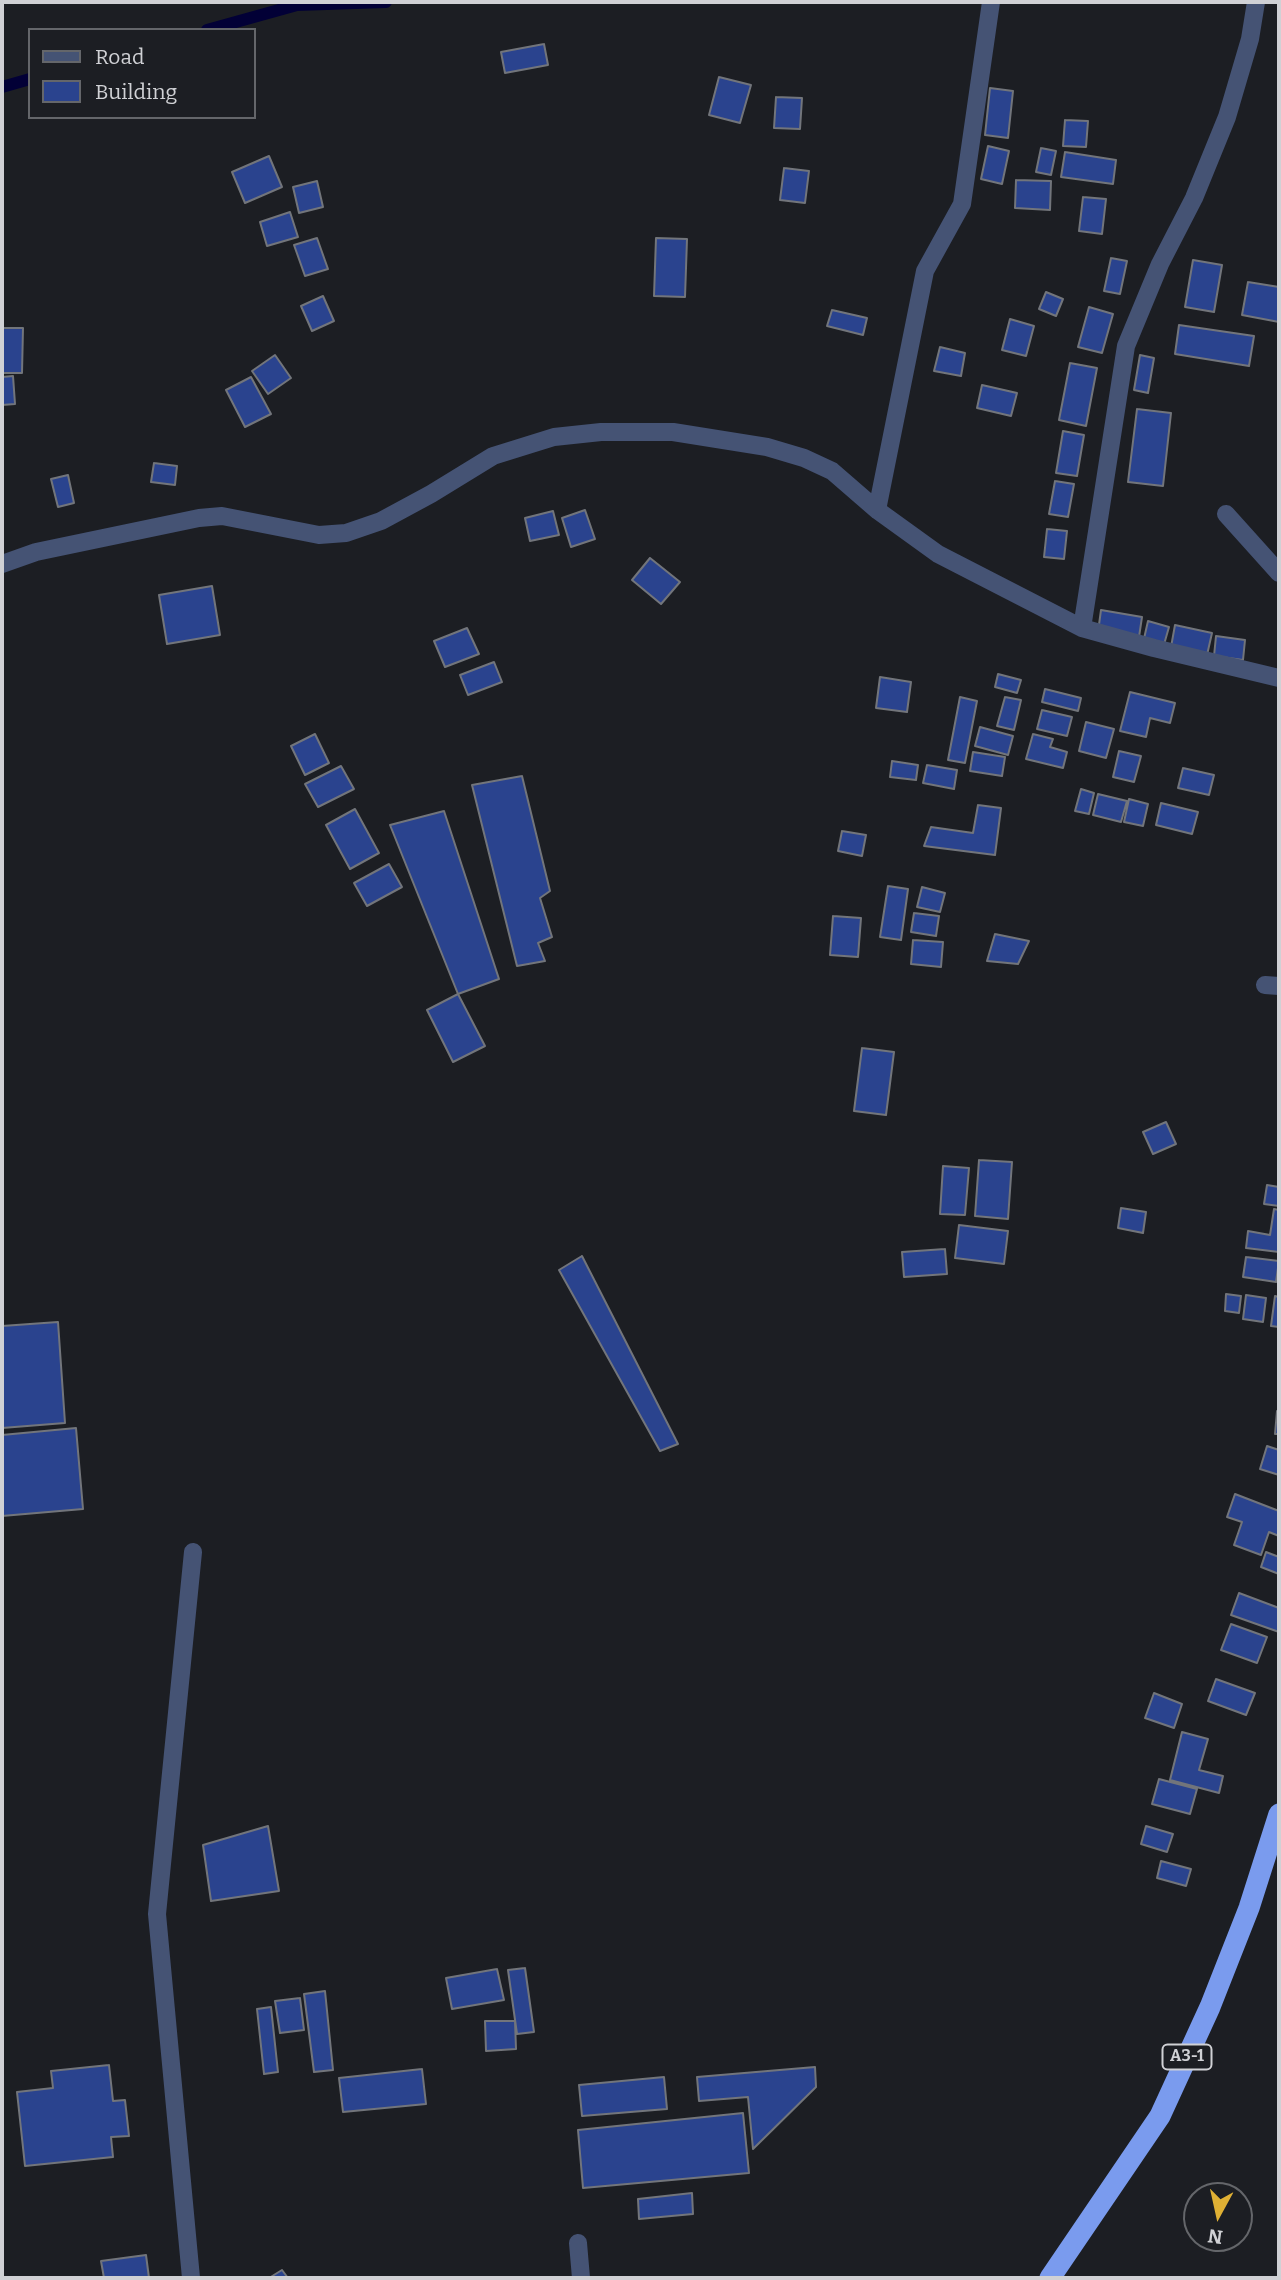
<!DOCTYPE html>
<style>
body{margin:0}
#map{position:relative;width:1281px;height:2280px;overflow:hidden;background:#1c1e23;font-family:Bitter,serif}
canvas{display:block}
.frame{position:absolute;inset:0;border:4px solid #d0d1d5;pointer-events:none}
.legend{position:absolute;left:28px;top:28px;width:228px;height:91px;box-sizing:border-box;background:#1c1e23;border:2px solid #64666a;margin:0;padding:9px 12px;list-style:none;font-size:21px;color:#d0d1d5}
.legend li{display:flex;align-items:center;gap:14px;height:35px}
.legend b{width:35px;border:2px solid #64666a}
.north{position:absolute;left:1183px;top:2182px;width:70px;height:70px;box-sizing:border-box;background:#1c1e23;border:2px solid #64666a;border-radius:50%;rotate:188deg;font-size:19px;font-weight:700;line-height:28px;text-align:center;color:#d0d1d5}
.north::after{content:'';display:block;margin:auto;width:24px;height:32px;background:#dfb034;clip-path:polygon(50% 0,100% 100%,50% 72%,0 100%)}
</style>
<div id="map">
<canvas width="1281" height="2280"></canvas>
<div class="frame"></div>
<ul class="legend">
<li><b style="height:9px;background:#455374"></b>Road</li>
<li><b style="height:19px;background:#2a438e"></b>Building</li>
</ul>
<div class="north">N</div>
</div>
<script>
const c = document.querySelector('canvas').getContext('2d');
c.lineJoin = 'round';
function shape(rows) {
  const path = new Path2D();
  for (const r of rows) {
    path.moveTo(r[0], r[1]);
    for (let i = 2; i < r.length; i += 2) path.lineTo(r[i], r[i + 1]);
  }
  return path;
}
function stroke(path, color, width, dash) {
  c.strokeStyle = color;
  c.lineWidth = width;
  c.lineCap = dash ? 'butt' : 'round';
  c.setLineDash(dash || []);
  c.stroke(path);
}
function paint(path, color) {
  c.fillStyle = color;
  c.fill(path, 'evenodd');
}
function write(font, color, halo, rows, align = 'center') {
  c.font = font + ' Bitter,serif';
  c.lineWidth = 5;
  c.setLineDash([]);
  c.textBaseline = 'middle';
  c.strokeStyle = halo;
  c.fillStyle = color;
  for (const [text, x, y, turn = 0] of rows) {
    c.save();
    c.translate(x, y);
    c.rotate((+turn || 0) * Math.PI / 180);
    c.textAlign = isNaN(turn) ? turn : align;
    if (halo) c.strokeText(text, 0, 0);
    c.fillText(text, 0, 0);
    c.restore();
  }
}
stroke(shape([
 [207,30,297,5,386,2],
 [2,87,30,79]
]), '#020036', 12);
const building = shape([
 [544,44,548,65,505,73,501,52,544,44],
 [719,77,751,85,740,123,709,115,719,77],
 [990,88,1013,91,1008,138,985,135,990,88],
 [776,97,802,98,800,129,774,128,776,97],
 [1065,120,1088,121,1086,147,1063,146,1065,120],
 [988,146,1009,151,1002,184,981,179,988,146],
 [1041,148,1056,151,1051,175,1036,172,1041,148],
 [1065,152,1116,160,1113,184,1061,177,1065,152],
 [269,156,282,187,245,203,232,172,269,156],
 [784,168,809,171,805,203,780,200,784,168],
 [1016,180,1051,181,1050,210,1015,208,1016,180],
 [317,181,323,207,299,213,293,187,317,181],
 [1083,197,1106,199,1102,234,1079,231,1083,197],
 [290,212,298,237,267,246,260,222,290,212],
 [317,238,328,269,305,276,294,245,317,238],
 [656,238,687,239,685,297,654,296,656,238],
 [1111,258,1127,261,1120,294,1104,291,1111,258],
 [1193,260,1222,265,1214,312,1185,307,1193,260],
 [1248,282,1279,287,1279,322,1242,315,1248,282],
 [1046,292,1063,299,1056,316,1039,309,1046,292],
 [323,296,334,321,312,331,301,306,323,296],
 [1089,307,1113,314,1102,353,1078,347,1089,307],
 [832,310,867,318,863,335,827,326,832,310],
 [1010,319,1034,326,1026,356,1002,350,1010,319],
 [1179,325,1254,336,1249,366,1175,354,1179,325],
 [2,328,23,328,22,373,2,373,2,328],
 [940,347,965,353,961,376,934,371,940,347],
 [275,355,291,378,268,394,252,371,275,355],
 [1140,355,1154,358,1148,393,1134,390,1140,355],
 [1070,363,1097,368,1086,426,1059,420,1070,363],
 [13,376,15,404,2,405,2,377,13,376],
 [251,377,271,414,245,427,226,390,251,377],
 [982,385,1017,393,1011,416,977,408,982,385],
 [1137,409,1171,413,1163,486,1128,482,1137,409],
 [1063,431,1084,435,1077,476,1056,473,1063,431],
 [154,463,177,466,175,485,151,482,154,463],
 [68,475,74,503,58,507,51,479,68,475],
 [1055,481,1074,484,1068,517,1049,514,1055,481],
 [585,510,595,539,571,547,562,518,585,510],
 [553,511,559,535,530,541,525,518,553,511],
 [1047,529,1067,531,1064,559,1044,557,1047,529],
 [650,558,680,582,661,604,632,580,650,558],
 [212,586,220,635,167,644,159,595,212,586],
 [1101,610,1142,617,1139,637,1098,632,1101,610],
 [1148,621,1169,627,1163,648,1143,643,1148,621],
 [1175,625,1212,633,1207,655,1171,647,1175,625],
 [467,628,479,654,445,667,434,641,467,628],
 [1216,636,1245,640,1243,660,1214,656,1216,636],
 [494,662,502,682,468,695,460,675,494,662],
 [998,674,1021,680,1017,693,995,687,998,674],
 [880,677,911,682,907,712,876,708,880,677],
 [1045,689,1081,698,1078,711,1042,702,1045,689],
 [1130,692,1175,703,1170,723,1150,718,1146,737,1120,731,1130,692],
 [960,697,977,701,965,763,948,760,960,697],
 [1005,697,1021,700,1014,730,997,726,1005,697],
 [1042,710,1072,717,1067,736,1037,729,1042,710],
 [1086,722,1114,729,1106,758,1079,751,1086,722],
 [980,727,1013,736,1008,755,975,746,980,727],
 [315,734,329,763,305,775,291,746,315,734],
 [1033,734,1053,739,1050,747,1067,752,1063,768,1026,759,1033,734],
 [1119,751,1141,756,1134,782,1113,777,1119,751],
 [973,752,1005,757,1002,776,970,771,973,752],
 [892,761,918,765,916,780,890,777,892,761],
 [927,765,957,770,954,789,923,783,927,765],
 [341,766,354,789,318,807,305,784,341,766],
 [1183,768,1214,775,1209,795,1178,788,1183,768],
 [522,776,550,891,540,898,552,937,538,943,545,961,517,966,472,785,522,776],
 [1081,789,1094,793,1089,814,1075,811,1081,789],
 [1098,794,1127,801,1121,822,1093,815,1098,794],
 [1129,799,1148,804,1143,826,1124,822,1129,799],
 [1161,803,1198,812,1192,834,1156,825,1161,803],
 [978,805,1001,808,995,855,924,846,931,827,973,833,978,805],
 [355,809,379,853,350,869,326,825,355,809],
 [444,811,499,979,458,994,390,825,444,811],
 [842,831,866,835,862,856,838,851,842,831],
 [389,864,402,887,367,906,354,883,389,864],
 [888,886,908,889,901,940,880,937,888,886],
 [922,887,945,893,940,912,917,907,922,887],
 [914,913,939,916,936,936,911,932,914,913],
 [833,916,861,918,858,957,830,955,833,916],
 [995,934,1029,941,1018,964,987,961,995,934],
 [913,940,943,942,941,967,911,964,913,940],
 [458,994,485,1046,453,1062,427,1010,458,994],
 [862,1048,894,1052,886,1115,854,1111,862,1048],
 [1166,1122,1176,1144,1153,1154,1143,1132,1166,1122],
 [979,1160,1012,1162,1008,1219,975,1216,979,1160],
 [943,1166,969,1168,965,1215,940,1214,943,1166],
 [1267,1185,1279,1187,1279,1206,1264,1204,1267,1185],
 [1121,1208,1146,1212,1143,1233,1118,1228,1121,1208],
 [1274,1209,1279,1210,1279,1252,1246,1248,1248,1231,1270,1235,1274,1209],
 [959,1225,1008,1231,1004,1264,955,1258,959,1225],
 [945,1249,947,1274,904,1277,902,1252,945,1249],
 [582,1256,678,1444,660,1451,559,1270,582,1256],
 [1246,1257,1279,1261,1276,1282,1243,1277,1246,1257],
 [1226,1294,1241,1296,1239,1313,1225,1311,1226,1294],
 [1246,1295,1266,1298,1263,1322,1243,1319,1246,1295],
 [1275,1296,1279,1297,1279,1327,1271,1326,1275,1296],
 [58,1322,65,1423,2,1428,2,1326,58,1322],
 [1277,1411,1279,1411,1279,1434,1275,1434,1277,1411],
 [76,1428,83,1509,2,1516,2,1435,76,1428],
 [1267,1446,1279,1450,1279,1475,1260,1469,1267,1446],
 [1235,1494,1279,1511,1279,1536,1269,1532,1261,1555,1234,1545,1242,1522,1227,1517,1235,1494],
 [1266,1552,1279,1557,1279,1574,1261,1567,1266,1552],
 [1239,1593,1279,1608,1279,1632,1231,1615,1239,1593],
 [1231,1624,1267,1637,1257,1663,1221,1650,1231,1624],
 [1216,1679,1255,1693,1246,1715,1208,1701,1216,1679],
 [1154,1693,1182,1704,1174,1728,1145,1718,1154,1693],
 [1182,1732,1208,1739,1199,1770,1223,1776,1219,1793,1170,1780,1182,1732],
 [1159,1779,1197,1789,1190,1814,1152,1804,1159,1779],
 [268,1826,279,1891,211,1901,203,1845,268,1826],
 [1146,1826,1173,1834,1167,1852,1141,1844,1146,1826],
 [1161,1861,1191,1869,1186,1886,1157,1878,1161,1861],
 [525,1968,534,2032,517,2034,508,1970,525,1968],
 [497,1969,504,2000,452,2009,446,1978,497,1969],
 [325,1991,333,2070,314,2072,304,1994,325,1991],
 [300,1998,304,2030,280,2033,275,2001,300,1998],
 [271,2007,278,2072,264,2074,257,2009,271,2007],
 [485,2021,515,2021,516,2049,486,2051,485,2021],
 [109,2065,113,2101,125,2100,129,2136,111,2137,113,2157,25,2166,17,2092,53,2088,51,2071,109,2065],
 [815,2067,816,2087,753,2149,748,2097,699,2101,697,2077,815,2067],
 [422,2069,426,2104,343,2112,339,2078,422,2069],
 [664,2077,667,2109,582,2116,579,2085,664,2077],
 [743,2113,749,2173,583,2188,578,2130,743,2113],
 [692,2193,693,2214,639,2219,638,2199,692,2193],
 [146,2255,149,2278,104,2278,101,2261,146,2255],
 [282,2270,288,2278,269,2278,282,2270]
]);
paint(building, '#2a438e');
stroke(building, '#72757b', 2);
stroke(shape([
 [877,510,925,271,962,204,991,2],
 [1226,514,1279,573],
 [2,564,36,552,199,518,222,516,319,535,346,533,381,521,431,494,493,456,554,437,601,432,673,432,767,447,804,458,832,471,877,510,938,554,1082,628,1154,648,1279,678],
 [1082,628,1126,346,1160,264,1194,198,1227,117,1250,39,1256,2],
 [1265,985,1279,986],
 [578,2243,581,2278],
 [191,2278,157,1914,193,1552]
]), '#455374', 18);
stroke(shape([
 [1050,2278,1160,2116,1210,2007,1249,1908,1279,1814]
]), '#7a9bee', 21);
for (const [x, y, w] of [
 [1187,2057,49]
]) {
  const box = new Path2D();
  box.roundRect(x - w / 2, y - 12.5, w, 25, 5);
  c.fillStyle = '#1c1e23';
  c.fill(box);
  stroke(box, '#d0d1d5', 2);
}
write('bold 16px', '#d0d1d5', null, [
 ["A3-1",1187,2057]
]);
</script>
